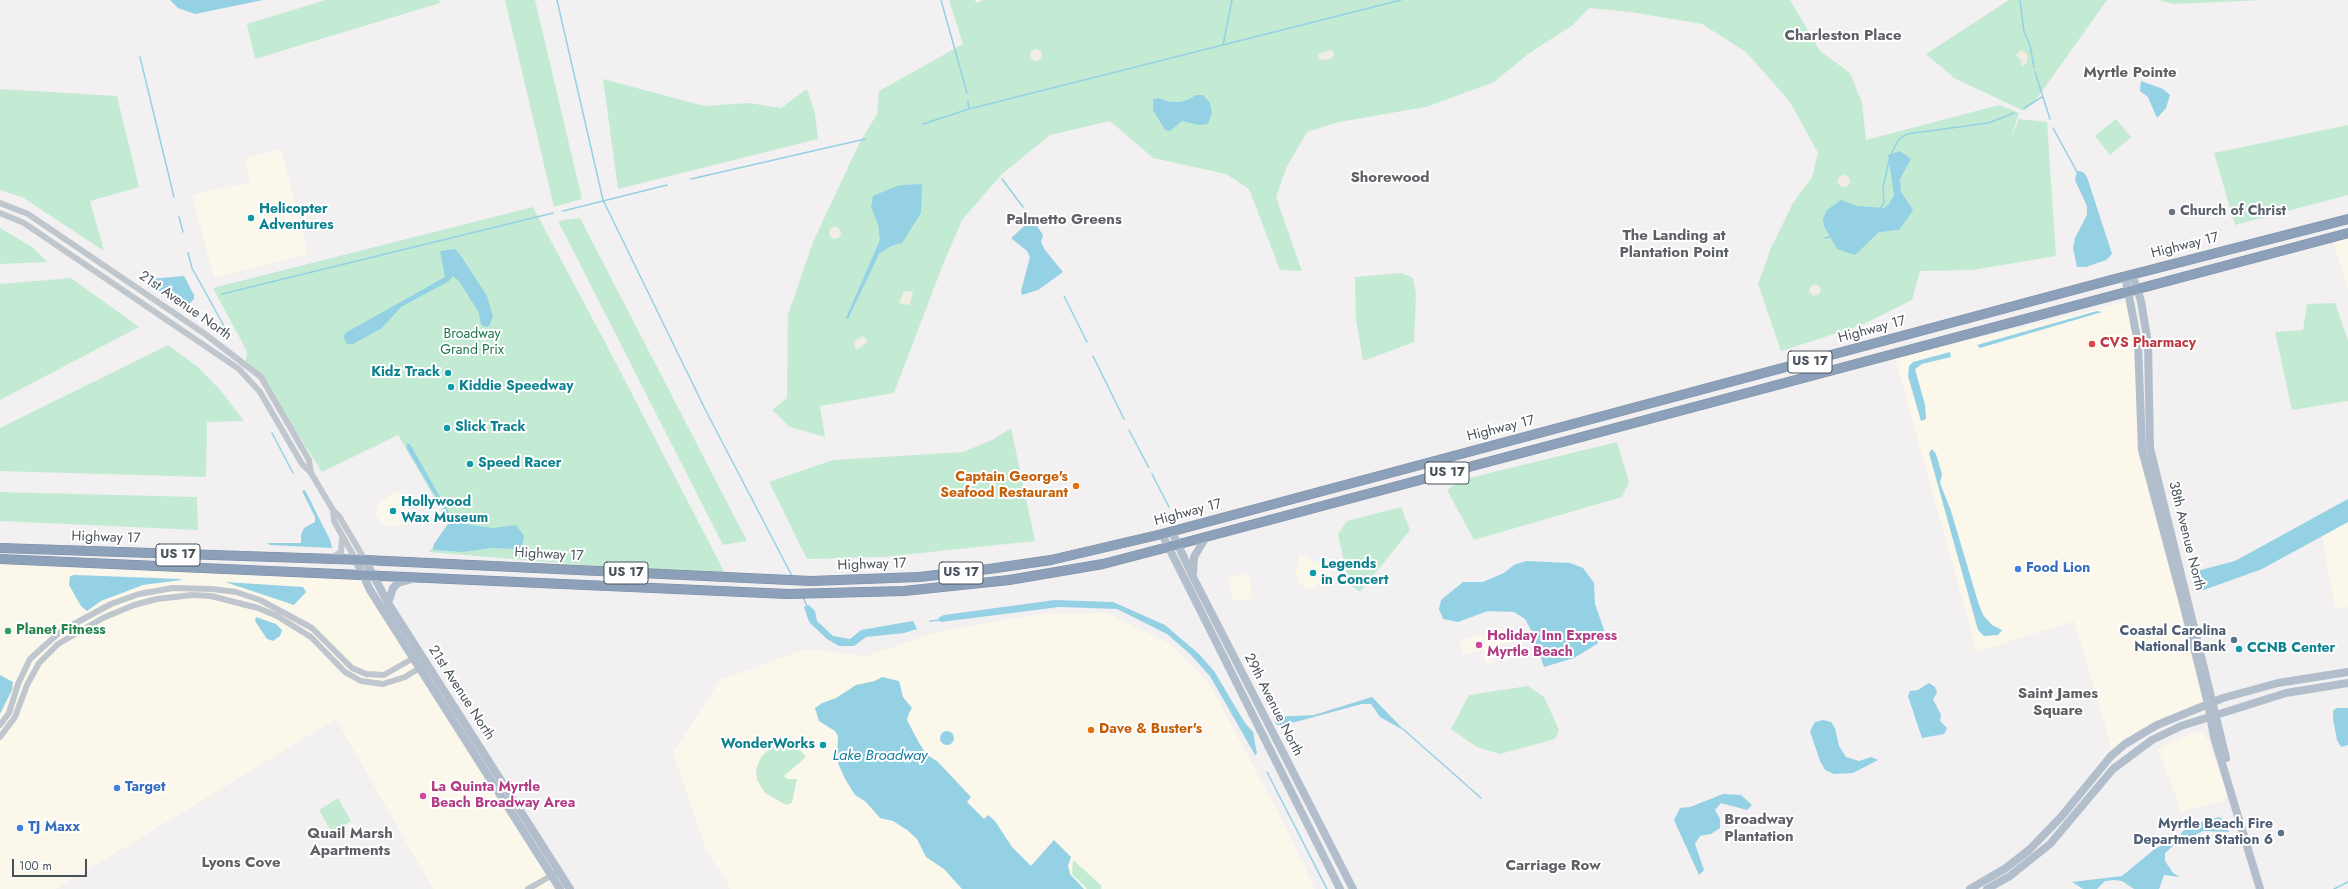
<!DOCTYPE html>
<style>
body{margin:0}
#map{position:relative;width:2348px;height:889px;overflow:hidden;background:#f2f0f0;font-family:Jost,sans-serif}
canvas{display:block}
.scale{position:absolute;left:12px;top:859px;width:75px;height:18px;box-sizing:border-box;border:2px solid #49525b;border-top:0;padding-left:5px;font-size:12px;line-height:14px;white-space:nowrap;color:#49525b;-webkit-text-stroke:3px #fff;paint-order:stroke}
</style>
<div id="map">
<canvas width="2348" height="889"></canvas>
<div class="scale">100 m</div>
</div>
<script>
const c = document.querySelector('canvas').getContext('2d');
c.lineJoin = 'round';
function paint(path, color) {
  c.fillStyle = color;
  c.fill(path, 'evenodd');
}
function shape(rows) {
  const path = new Path2D();
  for (const r of rows) {
    if (r.length === 3) {
      path.moveTo(r[0] + r[2], r[1]);
      path.arc(r[0], r[1], r[2], 0, 2 * Math.PI);
      continue;
    }
    path.moveTo(r[0], r[1]);
    for (let i = 2; i < r.length; i += 2) path.lineTo(r[i], r[i + 1]);
  }
  return path;
}
function stroke(path, color, width, dash) {
  c.strokeStyle = color;
  c.lineWidth = width;
  c.lineCap = dash ? 'butt' : 'round';
  c.setLineDash(dash || []);
  c.stroke(path);
}
function write(font, color, halo, rows, align = 'center') {
  c.font = font + ' Jost,sans-serif';
  c.lineWidth = 4;
  c.setLineDash([]);
  c.textBaseline = 'middle';
  c.strokeStyle = halo;
  c.fillStyle = color;
  for (const [text, x, y, turn = 0] of rows) {
    c.save();
    c.translate(x, y);
    c.rotate((+turn || 0) * Math.PI / 180);
    c.textAlign = isNaN(turn) ? turn : align;
    if (halo) c.strokeText(text, 0, 0);
    c.fillText(text, 0, 0);
    c.restore();
  }
}
paint(shape([
 [281,149,308,254,214,278,192,195,250,182,244,159],
 [2348,233,2348,290,2332,237],
 [2131,301,2141,429,2208,704,2174,717,2111,756,2108,735,2074,621,1977,652,1895,358],
 [393,492,399,493,411,507,410,515,399,527,385,525,376,516,377,506],
 [2348,520,2348,607,2335,609,2322,535],
 [1301,555,1307,556,1317,564,1324,559,1327,562,1331,574,1327,588,1319,583,1314,588,1306,588,1299,583,1295,571,1299,561,1298,556],
 [0,559,362,574,560,889,433,889,336,719,56,889,0,889],
 [1244,573,1245,576,1249,575,1253,598,1238,601,1237,599,1233,600,1228,578],
 [1106,613,1171,644,1210,685,1279,814,1315,889,731,889,706,850,673,753,720,680,806,649,866,656,940,631,1041,614],
 [1512,627,1516,638,1515,641,1491,647,1492,651,1490,652,1495,662,1486,664,1483,655,1486,654,1483,650,1464,655,1462,653,1460,640],
 [2200,731,2208,740,2228,796,2222,801,2181,811,2158,749,2187,735]
]), '#fbf7eb');
paint(shape([
 [326,0,439,0,440,3,255,59,247,24],
 [505,0,535,0,582,199,554,207],
 [949,0,975,0,976,3,984,0,1790,0,1820,51,1850,73,1862,103,1866,140,1999,105,2019,113,2010,140,2019,119,2047,122,2056,256,1973,270,1920,271,1912,300,1862,325,1781,351,1758,284,1771,248,1793,203,1812,177,1818,153,1790,102,1746,52,1702,24,1630,12,1589,8,1573,25,1528,54,1494,82,1426,107,1339,122,1307,132,1287,166,1276,197,1302,271,1280,270,1249,189,1226,174,1153,158,1110,121,1050,135,1001,175,962,220,942,267,894,393,820,406,825,437,790,427,772,410,787,398,788,315,813,242,859,144,877,114,879,91,963,44],
 [2009,0,2107,0,2033,104,2024,111,1954,78,1926,54],
 [2159,0,2264,0,2173,4],
 [603,79,704,106,749,103,781,108,807,89,815,113,818,139,618,189],
 [0,89,117,96,139,187,90,201,104,251,22,197,0,190],
 [2116,119,2131,137,2110,155,2095,136],
 [2348,125,2348,195,2235,225,2214,153],
 [533,207,607,346,727,577,429,552,449,523,398,435,322,472,261,377,245,364,247,353,244,346,213,288],
 [580,218,747,541,723,545,558,221],
 [0,228,32,247,48,262,0,264],
 [1401,273,1413,278,1416,293,1414,342,1363,361,1356,318,1355,277],
 [71,278,139,327,0,400,0,284],
 [2335,303,2348,340,2348,401,2292,410,2275,332,2303,330,2307,304],
 [168,345,199,368,221,391,244,421,207,422,206,477,0,471,0,428],
 [1011,428,1035,541,883,557,807,559,769,482,833,460,963,452,992,440],
 [1617,442,1629,482,1622,497,1474,540,1447,490,1461,480],
 [0,492,197,497,198,530,0,521],
 [1401,507,1410,530,1360,592,1349,584,1338,534,1347,521],
 [1528,686,1544,697,1559,730,1555,739,1500,754,1477,747,1451,729,1469,695],
 [790,738,806,757,784,776,787,779,797,779,792,803,786,805,765,793,757,780,756,770,761,757,767,751],
 [338,798,351,821,332,833,319,810],
 [1073,860,1102,886,1101,889,1087,889,1072,874]
]), '#c3ebd4');
paint(shape([
 [1036,55,6],
 [1331,50,1334,52,1333,57,1326,60,1318,59,1318,54],
 [2021,50,2027,54,2027,62,2024,66,2021,65,2021,60,2016,55],
 [1844,181,6],
 [835,233,6],
 [1815,290,5.5],
 [904,291,913,292,910,305,899,303],
 [863,336,868,342,856,350,854,341]
]), '#f1ede2');
paint(shape([
 [170,0,263,0,195,14,178,8],
 [2141,81,2163,89,2170,95,2166,108,2157,118,2148,97,2140,91],
 [1196,95,1203,95,1210,103,1212,113,1208,124,1199,125,1182,121,1170,131,1165,130,1153,110,1153,99,1158,98,1171,102,1180,102,1188,100],
 [1900,151,1911,159,1900,179,1901,192,1913,210,1910,215,1899,230,1879,232,1855,255,1837,249,1824,226,1823,219,1827,210,1841,200,1857,206,1884,208,1889,204,1894,195,1888,155],
 [2077,171,2083,172,2087,177,2112,254,2106,260,2086,267,2077,267,2073,248,2075,238,2087,215,2087,206,2075,180],
 [922,184,921,213,902,243,891,246,879,254,848,319,846,318,880,240,878,224,871,207,873,196,900,185],
 [1032,219,1043,235,1041,242,1045,250,1063,272,1038,290,1022,295,1021,291,1030,257,1027,251,1011,238],
 [455,249,461,256,487,296,493,317,489,326,486,327,481,325,479,313,459,281,453,276,449,281,401,307,382,328,353,344,347,344,343,336,347,332,445,277,440,251],
 [184,276,194,295,194,299,189,304,179,303,167,296,150,286,148,281,149,279],
 [2097,311,2102,312,1980,348,1977,345],
 [1950,352,1951,357,1922,364,1915,369,1925,405,1926,419,1921,421,1908,376,1909,366,1913,362],
 [407,444,410,444,452,518,465,524,493,528,516,525,524,536,522,547,518,549,492,548,463,552,433,550,434,544,450,521,407,449],
 [1932,449,1936,454,1942,474,1940,483,1951,511,1978,602,1983,615,1992,625,2002,630,1998,635,1984,636,1978,630,1929,453],
 [305,490,330,540,332,548,270,545,267,543,301,543,301,535,304,528,315,522,315,517,302,491],
 [2348,499,2348,522,2262,569,2201,591,2196,587,2193,572,2235,561],
 [1526,561,1570,563,1583,568,1594,583,1595,604,1604,630,1597,644,1574,658,1544,667,1532,632,1525,619,1514,612,1488,611,1458,622,1443,619,1439,609,1441,600,1463,582,1483,582,1504,573,1514,565],
 [75,575,180,579,181,580,143,585,101,601,87,611,81,606,69,585,70,576],
 [225,582,303,587,306,592,294,605],
 [1055,600,1113,602,1165,625,1199,654,1214,671,1245,723,1253,732,1257,754,1255,755,1210,676,1190,654,1167,634,1117,609,1059,607,941,622,938,618,944,615],
 [809,605,815,611,817,621,833,636,850,639,861,630,913,621,917,629,904,633,866,637,854,646,839,646,827,639,809,622,804,607],
 [256,617,276,624,282,630,280,636,273,641,267,639,255,621],
 [0,675,13,682,12,690,0,714],
 [882,677,899,681,903,697,912,708,909,713,907,720,918,741,926,754,938,762,971,797,967,802,984,819,988,815,995,821,1012,847,1031,866,1054,840,1071,857,1068,866,1070,874,1084,889,962,889,944,869,926,857,917,839,907,830,893,821,880,818,866,802,855,795,845,779,838,763,837,755,838,736,835,731,819,721,815,708,822,703,836,698,856,685,875,681],
 [1929,683,1935,687,1937,693,1933,699,1941,715,1940,721,1947,728,1944,734,1922,738,1908,696,1910,691,1918,690],
 [1372,697,1405,731,1380,717,1371,704,1362,704,1284,725,1277,725,1273,717,1314,715],
 [2336,708,2348,708,2348,745,2341,747,2337,740,2333,719,2333,711],
 [1823,720,1831,722,1835,728,1839,746,1846,757,1859,761,1871,757,1878,760,1853,773,1834,774,1825,770,1820,761,1810,731,1815,722],
 [947,738,7],
 [1723,794,1741,795,1752,805,1747,810,1721,803,1715,810,1720,819,1720,828,1711,834,1700,836,1695,844,1704,870,1699,875,1674,820,1680,808,1690,807],
 [2219,817,2226,821,2229,832,2203,831,2173,846,2165,853,2165,861,2173,873,2180,877,2164,875,2159,889,2134,889,2122,881,2114,880,2105,881,2097,889,2083,889,2072,882,2122,876,2156,848,2177,840,2183,831,2195,824]
]), '#94d1e4');
stroke(shape([
 [557,0,603,200,706,411,792,576],
 [941,0,967,93],
 [2020,0,2024,32,2030,45,2034,68],
 [1223,45,1232,0],
 [140,57,174,197],
 [2035,72,2050,119],
 [968,101,969,109],
 [2024,108,2042,97],
 [923,124,969,109,1401,0],
 [2053,128,2077,172],
 [1891,154,1899,139,1907,134,1988,123,2014,113],
 [691,179,865,139],
 [1002,179,1023,207],
 [1880,209,1884,203,1883,187,1889,161],
 [563,211,667,185],
 [179,217,183,232],
 [1824,238,1830,237],
 [188,253,192,268,230,337],
 [222,294,553,213],
 [1064,296,1087,342],
 [1093,356,1124,419],
 [1129,430,1149,468],
 [272,433,293,473],
 [1152,474,1169,507],
 [803,597,807,606],
 [930,621,941,620],
 [1403,729,1481,798],
 [1267,772,1327,889],
 [2334,889,2348,882]
]), '#94d1e4', 1.5);
const highway = shape([
 [0,548,365,560,811,581,919,577,989,569,1051,560,1162,534,2111,280,2348,219],
 [0,559,788,594,904,591,1009,580,1103,564,1168,547,2348,233]
]);
stroke(highway, '#778ca5', 10);
stroke(shape([
 [0,203,28,214,205,334,261,377,309,460,311,473],
 [0,213,24,223,239,369,260,392,302,464,311,473,333,510,339,516,365,560],
 [333,510,334,521,356,560],
 [333,557,341,552,342,538],
 [0,725,9,713,18,684,30,659,61,631,111,604,139,594,173,588,212,589,236,592,260,600,312,628,352,668,366,674,384,675,417,656],
 [0,737,15,717,27,685,39,663,58,644,103,618,134,605,157,599,192,595,211,596,258,608,277,616,311,637,345,672,361,681,383,684,405,677,423,666],
 [528,889,554,874]
]), '#bfc6cd', 6);
stroke(shape([
 [2132,274,2141,301,2148,343,2150,448,2226,758],
 [2125,276,2138,343,2142,450,2184,607,2208,704,2214,737,2260,889],
 [1172,532,1194,579,1353,889],
 [1162,534,1340,889],
 [356,560,370,590,560,889],
 [365,560,388,603,570,889],
 [1193,573,1194,557,1206,537],
 [388,603,393,588,398,583,416,578],
 [1970,889,2006,868,2029,850,2061,817,2111,756,2125,744,2157,725,2223,698,2278,683,2348,672],
 [1987,889,2010,876,2050,844,2113,769,2152,740,2181,726,2286,693,2348,683]
]), '#b2becc', 8);
stroke(highway, '#8ca1b9', 9);
for (const [x, y, r, color] of [
 [2172,212,4,"#6b7280"],
 [251,218,4,"#0f9aa8"],
 [2092,344,4,"#e0444e"],
 [448,373,4,"#0f9aa8"],
 [451,387,4,"#0f9aa8"],
 [447,428,4,"#0f9aa8"],
 [470,464,4,"#0f9aa8"],
 [1076,486,4,"#e8710a"],
 [393,511,4,"#0f9aa8"],
 [2018,569,4,"#3f7fe0"],
 [1313,573,4,"#0f9aa8"],
 [8,631,4,"#2e9e5b"],
 [2234,640,4,"#5c6f8a"],
 [1479,645,4,"#d1479c"],
 [2239,649,4,"#0f9aa8"],
 [1091,730,4,"#e8710a"],
 [823,745,4,"#0f9aa8"],
 [117,788,4,"#3f7fe0"],
 [423,796,4,"#d1479c"],
 [20,828,4,"#3f7fe0"],
 [2281,833,4,"#5c6f8a"]
]) {
  const dot = new Path2D();
  dot.arc(x, y, r, 0, 2 * Math.PI);
  c.fillStyle = color;
  c.fill(dot);
  stroke(dot, '#fff', 1.5);
}
for (const [x, y, w] of [
 [1810,362,44],
 [1447,473,44],
 [178,555,44],
 [626,573,44],
 [961,573,44]
]) {
  const box = new Path2D();
  box.roundRect(x - w / 2, y - 11, w, 22, 3);
  c.fillStyle = '#fff';
  c.fill(box);
  stroke(box, '#49525b', 1);
}
write('bold 13px', '#49525b', null, [
 ["US 17",1810,362],
 ["US 17",1447,473],
 ["US 17",178,555],
 ["US 17",626,573],
 ["US 17",961,573]
]);
write('bold 14px', '#0d838f', '#fff', [
 ["Helicopter",259,210],
 ["Adventures",259,226],
 ["Kidz Track",440,373,"right"],
 ["Kiddie Speedway",459,387],
 ["Slick Track",455,428],
 ["Speed Racer",478,464],
 ["Hollywood",401,503],
 ["Wax Museum",401,519],
 ["Legends",1321,565],
 ["in Concert",1321,581],
 ["CCNB Center",2247,649],
 ["WonderWorks",815,745,"right"]
], 'left');
write('bold 14px', '#5b616d', '#fff', [
 ["Church of Christ",2180,212]
], 'left');
write('14px', '#49525b', '#fff', [
 ["Highway 17",2185,246,-14],
 ["21st Avenue North",185,306,35],
 ["Highway 17",1872,330,-15],
 ["Highway 17",1501,429,-14],
 ["Highway 17",1188,513,-15],
 ["38th Avenue North",2186,536,76],
 ["Highway 17",106,538,2],
 ["Highway 17",549,555,3],
 ["Highway 17",872,565,-2],
 ["21st Avenue North",461,693,57],
 ["29th Avenue North",1273,705,63]
]);
write('14px', '#20764e', '#fff', [
 ["Broadway",472,335],
 ["Grand Prix",472,351]
]);
write('bold 14px', '#be3a42', '#fff', [
 ["CVS Pharmacy",2100,344]
], 'left');
write('bold 14px', '#c56008', '#fff', [
 ["Captain George's",1068,478],
 ["Seafood Restaurant",1068,494],
 ["Dave & Buster's",1099,730,"left"]
], 'right');
write('bold 14px', '#366cbe', '#fff', [
 ["Food Lion",2026,569],
 ["Target",125,788],
 ["TJ Maxx",28,828]
], 'left');
write('bold 14px', '#27864d', '#fff', [
 ["Planet Fitness",16,631]
], 'left');
write('bold 14px', '#4e5e75', '#fff', [
 ["Coastal Carolina",2226,632],
 ["National Bank",2226,648],
 ["Myrtle Beach Fire",2273,825],
 ["Department Station 6",2273,841]
], 'right');
write('bold 14px', '#b23c85', '#fff', [
 ["Holiday Inn Express",1487,637],
 ["Myrtle Beach",1487,653],
 ["La Quinta Myrtle",431,788],
 ["Beach Broadway Area",431,804]
], 'left');
write('bold 15px', '#5d6064', '#fff', [
 ["Charleston Place",1843,36],
 ["Myrtle Pointe",2130,73],
 ["Shorewood",1390,178],
 ["Palmetto Greens",1064,220],
 ["The Landing at",1674,236],
 ["Plantation Point",1674,253],
 ["Saint James",2058,694],
 ["Square",2058,711],
 ["Broadway",1759,820],
 ["Plantation",1759,837],
 ["Quail Marsh",350,834],
 ["Apartments",350,851],
 ["Lyons Cove",241,863],
 ["Carriage Row",1553,866]
]);
write('italic 15px', '#1a7e9e', '#fff', [
 ["Lake Broadway",880,756]
]);
</script>
